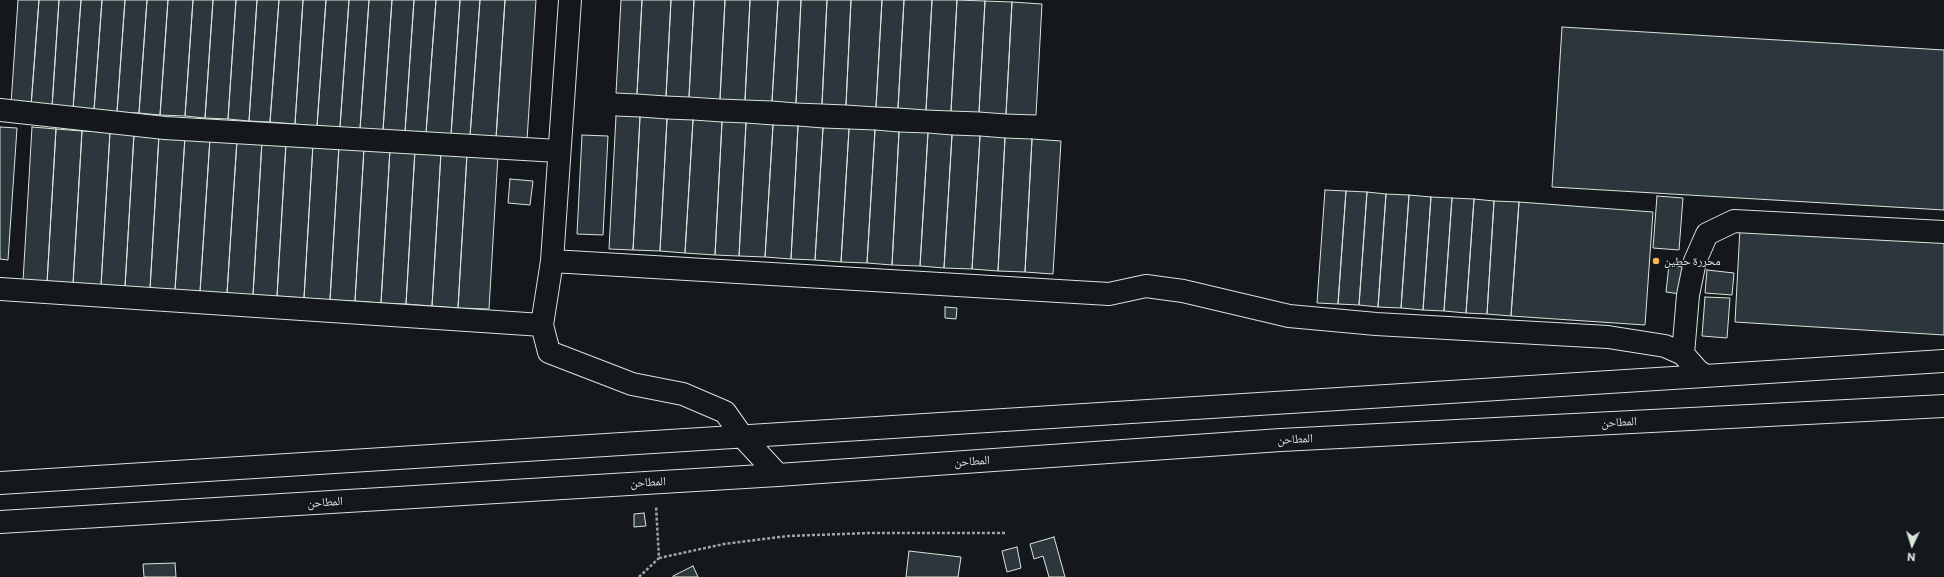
<!DOCTYPE html>
<meta charset="utf-8">
<style>
body{margin:0}
#map{position:relative;width:1944px;height:577px;overflow:hidden;background:#14181c;font-family:Commissioner,sans-serif}
canvas{display:block}
.north{position:absolute;left:1892px;top:525px;width:40px;height:40px;-webkit-text-stroke:3px #14181c;paint-order:stroke;rotate:184deg;font-size:11px;font-weight:700;line-height:16px;text-align:center;color:#d8e6dc}
.north::after{content:'';display:block;margin:auto;width:14px;height:18px;background:#d8e6dc;clip-path:polygon(50% 0,100% 100%,50% 72%,0 100%)}
</style>
<div id="map">
<canvas width="1944" height="577"></canvas>
<div class="north">N</div>
</div>
<script>
const c = document.querySelector('canvas').getContext('2d');
c.lineJoin = 'round';
function paint(path, color) { c.fillStyle = color; c.fill(path, 'evenodd'); }
const poly = rows => new Path2D(rows.map(r => 'M' + r).join(''));
function strokePath(path, color, width, dash) { c.strokeStyle = color; c.lineWidth = width; c.lineCap = dash ? 'butt' : 'round'; c.setLineDash(dash || []); c.stroke(path); }
function label(font, color, halo, rows, align = 'center') {
  c.font = font + ' Commissioner,"Noto Naskh Arabic",sans-serif'; c.lineWidth = 3; c.setLineDash([]); c.textBaseline = 'middle'; c.strokeStyle = halo; c.fillStyle = color; for (const [text, x, y, turn = 0] of rows) {
    c.save(); c.translate(x, y); c.rotate((+turn || 0) * Math.PI / 180); c.textAlign = isNaN(turn) ? turn : align; if (halo) c.strokeText(text, 0, 0); c.fillText(text, 0, 0); c.restore();
  }
}
const building = poly([
 [18,0,39,0,31,106,11,104,18,0],
 [39,0,59,0,52,107,31,106,39,0],
 [59,0,81,0,73,109,52,107,59,0],
 [81,0,102,0,94,110,73,109,81,0],
 [102,0,125,0,117,112,94,110,102,0],
 [125,0,147,0,139,113,117,112,125,0],
 [147,0,168,0,160,115,139,113,147,0],
 [168,0,193,0,185,116,160,115,168,0],
 [193,0,213,0,205,118,185,116,193,0],
 [213,0,236,0,228,119,205,118,213,0],
 [236,0,257,0,249,121,228,119,236,0],
 [257,0,279,0,270,122,249,121,257,0],
 [279,0,303,0,295,124,270,122,279,0],
 [303,0,326,0,317,126,295,124,303,0],
 [326,0,349,0,340,127,317,126,326,0],
 [349,0,369,0,360,129,340,127,349,0],
 [369,0,392,0,383,130,360,129,369,0],
 [392,0,414,0,405,132,383,130,392,0],
 [414,0,436,0,426,133,405,132,414,0],
 [436,0,460,0,451,135,426,133,436,0],
 [460,0,480,0,470,136,451,135,460,0],
 [480,0,505,0,496,138,470,136,480,0],
 [505,0,536,0,527,140,496,138,505,0],
 [621,0,642,0,637,94,616,93,621,0],
 [642,0,671,0,666,96,637,94,642,0],
 [671,0,694,0,689,97,666,96,671,0],
 [694,0,725,0,720,99,689,97,694,0],
 [725,0,750,0,745,100,720,99,725,0],
 [750,0,778,0,772,101,745,100,750,0],
 [778,0,801,0,796,103,772,101,778,0],
 [801,0,827,0,822,104,796,103,801,0],
 [827,0,851,0,846,105,822,104,827,0],
 [851,0,882,0,876,107,846,105,851,0],
 [882,0,904,0,898,108,876,107,882,0],
 [904,0,932,0,926,110,898,108,904,0],
 [932,0,957,0,951,111,926,110,932,0],
 [957,0,985,1,979,112,951,111,957,0],
 [985,1,1012,2,1006,114,979,112,985,1],
 [1012,2,1042,4,1036,115,1006,114,1012,2],
 [1562,27,1944,50,1944,210,1552,187,1562,27],
 [616,116,640,117,633,250,609,249,616,116],
 [640,117,667,119,660,251,633,250,640,117],
 [667,119,693,120,685,253,660,251,667,119],
 [693,120,722,122,715,255,685,253,693,120],
 [722,122,746,123,739,256,715,255,722,122],
 [746,123,773,125,765,257,739,256,746,123],
 [773,125,798,126,791,259,765,257,773,125],
 [798,126,823,128,815,260,791,259,798,126],
 [0,127,17,128,8,260,0,259,0,127],
 [32,127,56,129,47,283,23,281,32,127],
 [823,128,849,129,841,262,815,260,823,128],
 [56,129,82,131,73,284,47,283,56,129],
 [849,129,875,130,867,263,841,262,849,129],
 [875,130,899,132,892,265,867,263,875,130],
 [82,131,110,132,101,286,73,284,82,131],
 [110,132,134,134,125,287,101,286,110,132],
 [899,132,928,133,920,266,892,265,899,132],
 [928,133,952,135,944,268,920,266,928,133],
 [134,134,159,135,150,289,125,287,134,134],
 [159,135,185,137,175,290,150,289,159,135],
 [582,135,608,136,603,235,577,234,582,135],
 [952,135,980,136,972,269,944,268,952,135],
 [980,136,1005,138,998,271,972,269,980,136],
 [185,137,210,138,200,292,175,290,185,137],
 [210,138,237,140,227,293,200,292,210,138],
 [1005,138,1032,139,1025,272,998,271,1005,138],
 [1032,139,1061,141,1053,274,1025,272,1032,139],
 [237,140,262,141,253,295,227,293,237,140],
 [262,141,286,143,277,296,253,295,262,141],
 [286,143,313,144,304,298,277,296,286,143],
 [313,144,339,146,330,300,304,298,313,144],
 [339,146,364,148,355,301,330,300,339,146],
 [364,148,390,149,381,303,355,301,364,148],
 [390,149,415,150,406,304,381,303,390,149],
 [415,150,441,152,432,306,406,304,415,150],
 [441,152,467,154,458,308,432,306,441,152],
 [467,154,498,155,489,309,458,308,467,154],
 [510,179,533,181,530,205,508,203,510,179],
 [1325,190,1346,191,1338,304,1317,303,1325,190],
 [1346,191,1367,192,1359,305,1338,304,1346,191],
 [1367,192,1386,194,1378,307,1359,305,1367,192],
 [1386,194,1409,195,1401,308,1378,307,1386,194],
 [1409,195,1431,197,1423,310,1401,308,1409,195],
 [1657,196,1683,198,1679,250,1653,248,1657,196],
 [1431,197,1452,198,1444,311,1423,310,1431,197],
 [1452,198,1474,199,1466,313,1444,311,1452,198],
 [1474,199,1494,201,1487,314,1466,313,1474,199],
 [1494,201,1519,202,1511,316,1487,314,1494,201],
 [1519,202,1653,212,1645,325,1511,316,1519,202],
 [1740,228,1944,241,1944,335,1735,322,1740,228],
 [1669,265,1683,267,1680,294,1666,292,1669,265],
 [1707,270,1734,273,1732,295,1705,293,1707,270],
 [1705,297,1730,298,1727,338,1702,336,1705,297],
 [945,307,957,308,956,319,945,318,945,307],
 [644,513,646,526,634,527,634,514,644,513],
 [1054,537,1065,577,1049,577,1043,556,1034,559,1030,544,1054,537],
 [1017,547,1021,568,1007,572,1002,551,1017,547],
 [909,551,961,557,958,577,906,577,909,551],
 [175,563,176,577,144,577,143,564,175,563],
 [693,566,698,577,673,577,673,576,693,566]
]);
paint(building, '#2c363c');
strokePath(building, '#d8e6dc', 1);
const minor = poly([
 [570,0,552,261,542,325,549,352,632,384,683,394,725,412,742,436,778,475],
 [0,110,165,128,558,151],
 [552,261,1109,294,1146,286,1183,291,1289,316,1376,324,1608,337,1665,346,1683,354,1698,371,1706,376],
 [0,289,542,325],
 [1683,354,1688,295,1695,261,1707,234,1734,221,1944,232],
 [0,483,1944,361]
]);
const major = poly([
 [0,522,778,475,1281,440,1944,406]
]);
strokePath(minor, '#d8e6dc', 24);
strokePath(major, '#d8e6dc', 24);
strokePath(poly([
 [659,558,724,544,788,536,869,533,1006,533],
 [639,577,659,558,656,506]
]), '#9da8a2', 2.5, [3, 2]);
strokePath(minor, '#14181c', 22);
strokePath(major, '#14181c', 22);
for (const [x, y, r, color] of [
 [1656,261,4,"#ffb74d"]
]) { const dot = new Path2D(); dot.arc(x, y, r, 0, 2 * Math.PI); c.fillStyle = color; c.fill(dot); strokePath(dot, '#14181c', 1.5); }
label('12px', '#d8e6dc', '#14181c', [
 ["محررة حطين",1664,261]
], 'left');
label('12px', '#d8e6dc', '#14181c', [
 ["المطاحن",1619,422,-3],
 ["المطاحن",1295,439,-3],
 ["المطاحن",972,461,-4],
 ["المطاحن",648,482,-3],
 ["المطاحن",325,502,-4]
]);
</script>
